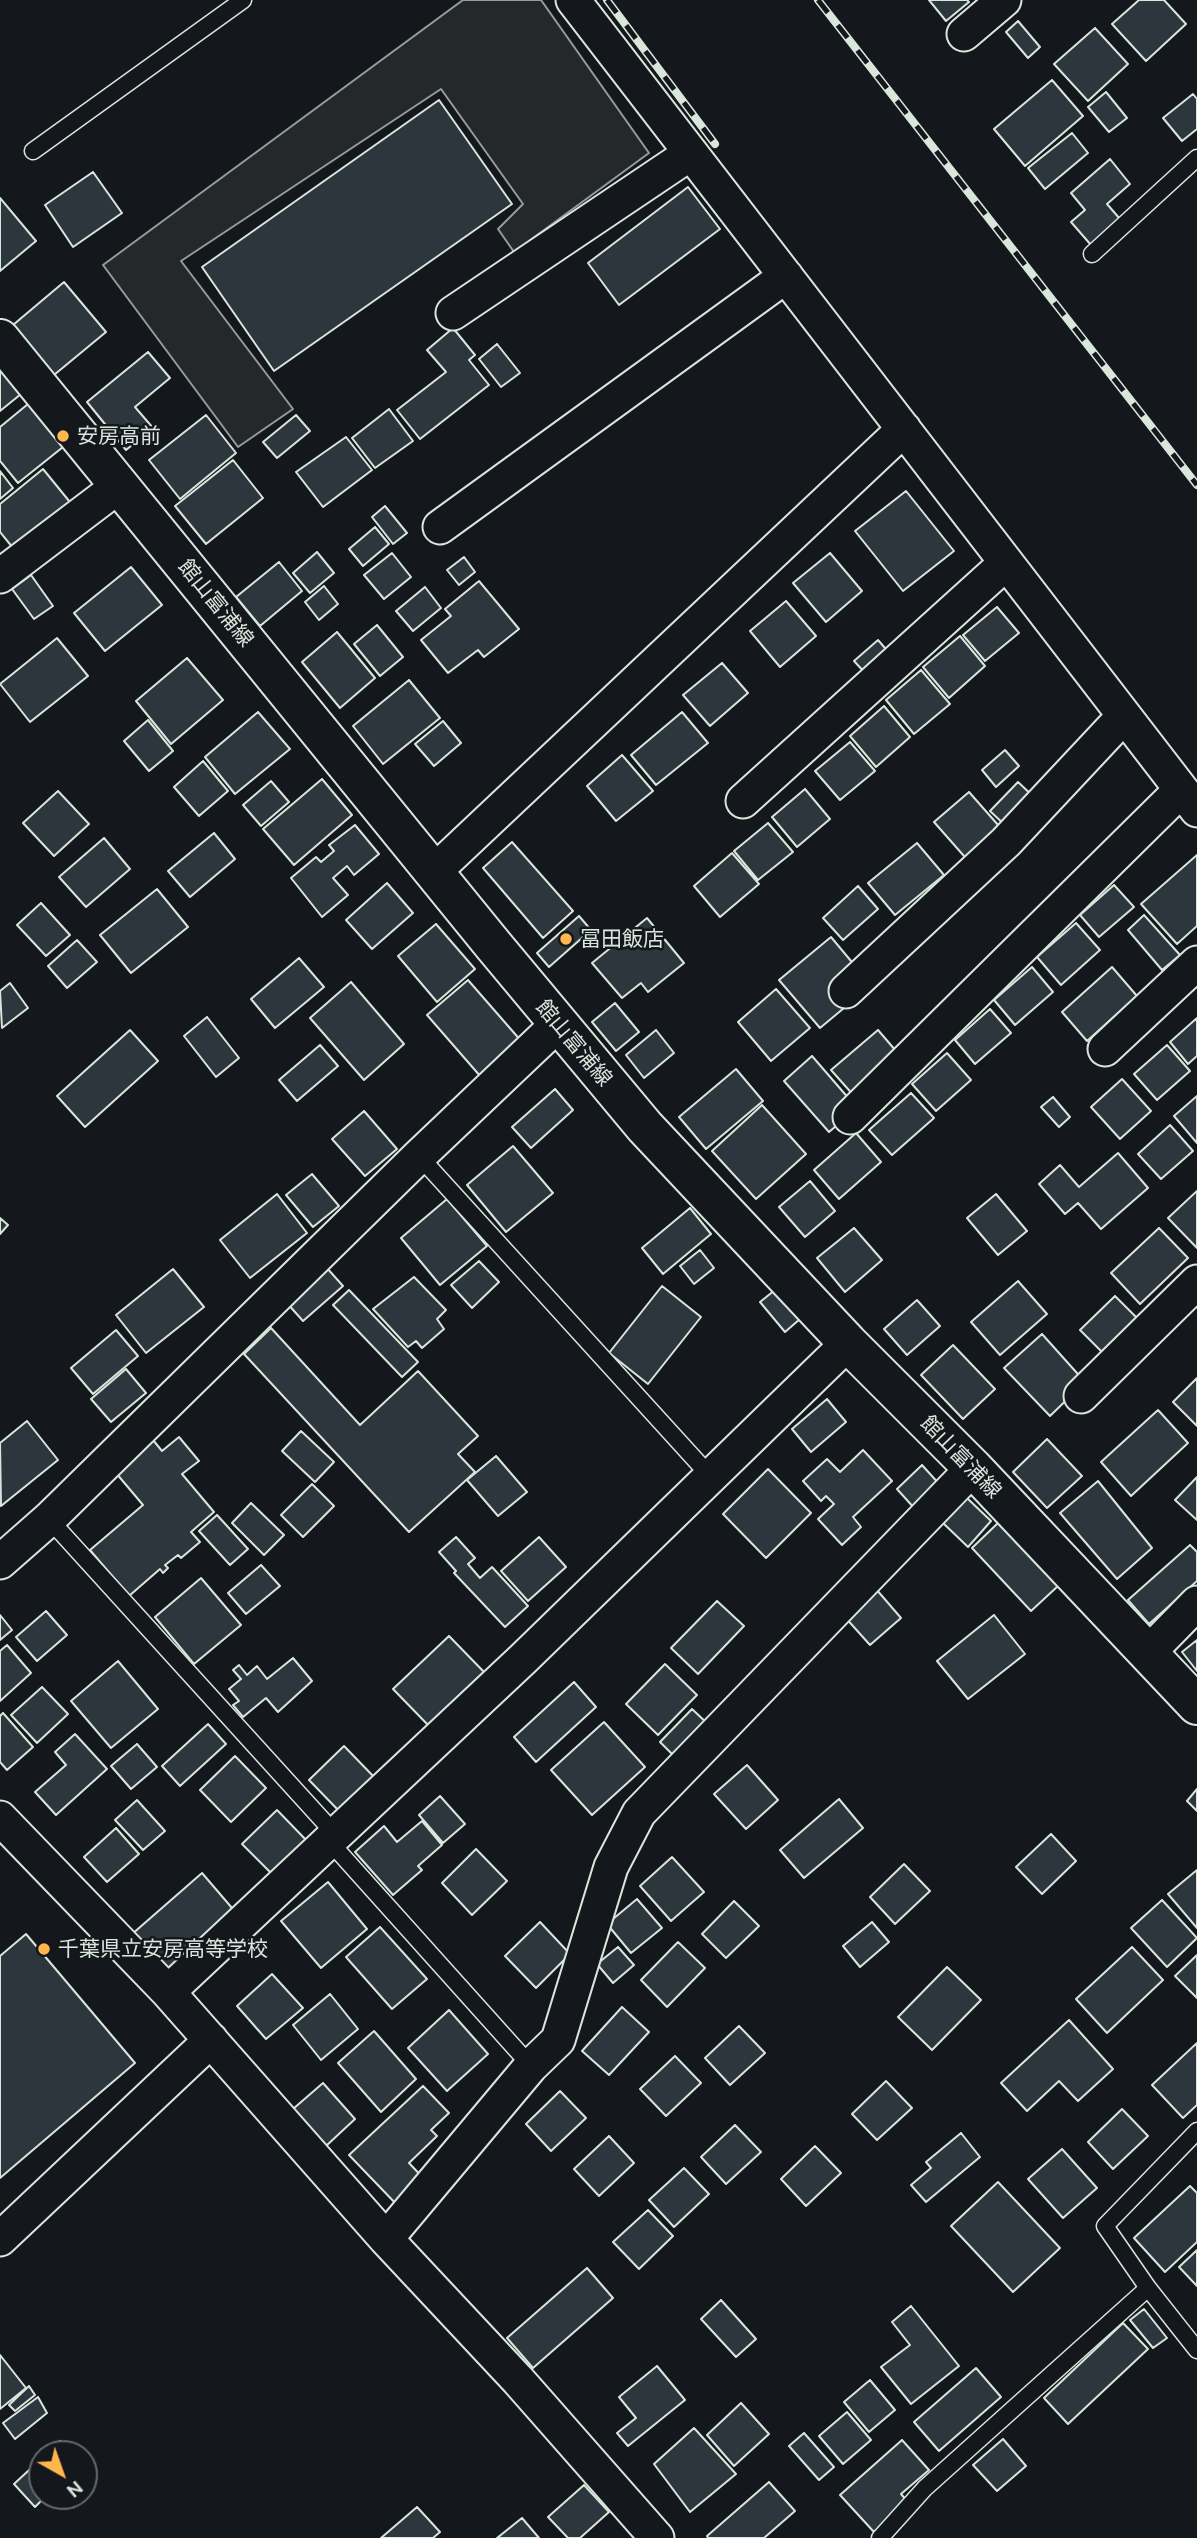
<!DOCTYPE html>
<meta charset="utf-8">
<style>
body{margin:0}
#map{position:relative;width:1197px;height:2538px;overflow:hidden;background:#14181c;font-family:Ubuntu,sans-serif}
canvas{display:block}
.north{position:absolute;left:28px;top:2440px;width:70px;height:70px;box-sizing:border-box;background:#14181c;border:2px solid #626a69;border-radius:50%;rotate:140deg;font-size:19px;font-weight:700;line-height:28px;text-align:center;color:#d8e6dc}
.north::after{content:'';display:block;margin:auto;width:24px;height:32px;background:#ffb74d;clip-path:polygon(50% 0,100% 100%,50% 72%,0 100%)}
</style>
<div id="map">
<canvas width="1197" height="2538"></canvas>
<div class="north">N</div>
</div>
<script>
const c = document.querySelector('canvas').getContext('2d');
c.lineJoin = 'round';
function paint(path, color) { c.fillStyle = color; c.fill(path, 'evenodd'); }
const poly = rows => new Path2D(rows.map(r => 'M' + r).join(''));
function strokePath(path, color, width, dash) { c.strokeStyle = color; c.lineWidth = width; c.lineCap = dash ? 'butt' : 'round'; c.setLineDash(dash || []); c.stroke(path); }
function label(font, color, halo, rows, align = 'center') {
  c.font = font + ' Ubuntu,"Noto Sans JP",sans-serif'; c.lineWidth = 5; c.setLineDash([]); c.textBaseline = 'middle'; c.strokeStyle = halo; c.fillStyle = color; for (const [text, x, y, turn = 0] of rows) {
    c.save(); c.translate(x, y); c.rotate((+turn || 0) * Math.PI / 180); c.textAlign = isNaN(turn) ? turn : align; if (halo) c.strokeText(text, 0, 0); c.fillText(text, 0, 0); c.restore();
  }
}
const parking = poly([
 [463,0,541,0,649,153,514,252,498,229,523,204,441,89,181,261,293,409,238,447,103,265,463,0]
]);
paint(parking, '#24282b');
strokePath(parking, '#939e99', 2);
const building = poly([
 [929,0,967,0,969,2,946,21,929,0],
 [1139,0,1164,0,1186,24,1146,61,1112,24,1139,0],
 [1018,21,1040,47,1028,58,1006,32,1018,21],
 [1095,28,1128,64,1088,101,1054,64,1095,28],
 [1052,80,1083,116,1025,166,994,129,1052,80],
 [1106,92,1127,118,1109,132,1088,107,1106,92],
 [1193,94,1197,99,1197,129,1182,141,1163,118,1193,94],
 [439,100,512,204,274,371,202,267,439,100],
 [1072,133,1088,153,1045,189,1028,168,1072,133],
 [1110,159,1130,184,1107,204,1120,219,1091,245,1071,222,1085,210,1071,193,1110,159],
 [93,172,122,213,73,247,45,205,93,172],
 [688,187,720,229,619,305,588,263,688,187],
 [0,198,36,241,0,271,0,198],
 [64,282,106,332,54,375,13,325,64,282],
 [453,328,475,355,469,360,489,385,420,439,397,410,446,372,427,350,453,328],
 [497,344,520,373,501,387,479,359,497,344],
 [148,352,170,378,135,407,153,428,126,450,87,402,148,352],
 [0,369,21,394,0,411,0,369],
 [28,404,63,447,18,483,0,461,0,427,28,404],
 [389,409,413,441,375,468,352,438,389,409],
 [206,415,236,453,180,499,149,460,206,415],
 [296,415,310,431,277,458,263,442,296,415],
 [346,437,372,470,323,507,296,472,346,437],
 [233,460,263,498,206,544,175,506,233,460],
 [43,469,74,507,17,553,0,532,0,504,43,469],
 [0,471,13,488,0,499,0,471],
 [906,491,954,551,903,591,855,531,906,491],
 [385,506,407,533,393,544,372,517,385,506],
 [375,527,389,544,363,566,349,549,375,527],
 [317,552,334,573,310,593,293,573,317,552],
 [392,553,411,577,384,599,364,575,392,553],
 [830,553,862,591,826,622,793,583,830,553],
 [464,557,475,572,459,585,447,570,464,557],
 [279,562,302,591,260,626,236,597,279,562],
 [131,567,162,605,105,651,74,613,131,567],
 [31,575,53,606,34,619,12,589,31,575],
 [479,581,519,629,484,657,478,650,448,673,421,640,451,616,445,609,479,581],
 [324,586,338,604,319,620,305,602,324,586],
 [425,587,441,608,413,631,396,611,425,587],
 [786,601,816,636,780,667,750,631,786,601],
 [997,607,1019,633,985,661,963,635,997,607],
 [377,625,403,657,380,676,354,644,377,625],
 [337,632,375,678,340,708,302,662,337,632],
 [960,636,985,666,949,698,923,667,960,636],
 [57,638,88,676,30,722,0,684,57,638],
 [878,640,891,655,867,675,854,661,878,640],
 [187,658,223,700,171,744,136,701,187,658],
 [722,663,748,693,710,726,683,695,722,663],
 [921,670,950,704,914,734,886,700,921,670],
 [409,680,440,718,383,764,353,726,409,680],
 [884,706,910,737,876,767,850,736,884,706],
 [258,712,290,749,235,794,205,757,258,712],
 [682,712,708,743,656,785,631,755,682,712],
 [148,720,173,751,149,771,124,741,148,720],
 [443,721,461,743,434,766,415,744,443,721],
 [850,742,875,771,840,800,815,771,850,742],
 [1005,750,1019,766,996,787,982,770,1005,750],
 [622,755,653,791,616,821,587,786,622,755],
 [203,761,228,791,199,816,174,787,203,761],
 [322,779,352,815,294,865,263,829,322,779],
 [271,781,289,802,261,826,243,805,271,781],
 [1018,782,1036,799,1008,828,990,811,1018,782],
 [805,789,830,819,797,847,772,817,805,789],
 [58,791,89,824,54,856,23,823,58,791],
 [969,792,1006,834,971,864,934,822,969,792],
 [768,823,793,852,758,880,734,851,768,823],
 [355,825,379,854,354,875,347,866,333,878,348,895,322,917,291,878,316,857,321,862,334,851,329,845,355,825],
 [214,833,235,859,190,897,168,871,214,833],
 [104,838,130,869,86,907,59,877,104,838],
 [512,842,573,911,543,938,483,868,512,842],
 [917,843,944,875,895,915,868,883,917,843],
 [732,853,759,884,720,917,694,886,732,853],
 [1197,855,1197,926,1177,944,1141,904,1197,855],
 [387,883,413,913,372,949,346,920,387,883],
 [1114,885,1134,907,1099,937,1080,915,1114,885],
 [858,886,878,909,843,940,823,918,858,886],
 [157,889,188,927,131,973,100,935,157,889],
 [41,903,70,935,46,956,17,925,41,903],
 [1144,915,1180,955,1162,970,1128,930,1144,915],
 [579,916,591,930,549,967,537,953,579,916],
 [647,918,684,963,648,992,641,983,622,998,592,963,647,918],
 [1076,923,1100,950,1061,985,1037,957,1076,923],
 [436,924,475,969,437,1002,398,956,436,924],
 [831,937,856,967,850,1003,820,1028,779,980,831,937],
 [77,940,97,962,67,988,48,966,77,940],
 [299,958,324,987,275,1028,251,999,299,958],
 [1032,967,1053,992,1015,1025,994,1000,1032,967],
 [1112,967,1137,996,1087,1041,1062,1012,1112,967],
 [468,980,522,1042,481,1077,427,1015,468,980],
 [351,982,404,1044,364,1080,310,1018,351,982],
 [10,983,28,1008,2,1028,0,991,10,983],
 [776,989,810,1028,771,1061,738,1022,776,989],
 [615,1003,639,1032,616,1051,592,1022,615,1003],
 [990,1009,1011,1033,975,1064,955,1040,990,1009],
 [207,1017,239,1058,216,1077,184,1036,207,1017],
 [1197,1018,1197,1056,1188,1064,1170,1042,1197,1018],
 [130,1030,158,1061,85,1127,57,1096,130,1030],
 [656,1030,674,1053,644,1078,626,1055,656,1030],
 [878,1030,902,1058,856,1098,831,1070,878,1030],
 [320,1045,338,1066,297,1101,279,1080,320,1045],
 [1167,1045,1190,1071,1157,1100,1134,1074,1167,1045],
 [947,1053,971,1080,936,1111,912,1084,947,1053],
 [812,1056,857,1108,829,1132,784,1081,812,1056],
 [736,1069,763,1101,706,1149,679,1117,736,1069],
 [1122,1079,1151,1111,1120,1139,1091,1107,1122,1079],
 [555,1089,573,1110,531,1148,512,1127,555,1089],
 [911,1093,934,1118,892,1155,869,1130,911,1093],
 [1197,1096,1197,1143,1174,1116,1197,1096],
 [1053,1097,1070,1117,1059,1127,1041,1107,1053,1097],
 [762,1105,806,1154,756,1199,712,1151,762,1105],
 [364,1111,397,1149,365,1176,332,1139,364,1111],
 [1170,1125,1193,1151,1161,1179,1138,1154,1170,1125],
 [856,1133,881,1162,839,1199,814,1170,856,1133],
 [513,1146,553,1193,506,1232,467,1185,513,1146],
 [1118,1153,1148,1188,1101,1229,1078,1203,1065,1214,1039,1184,1060,1165,1079,1187,1118,1153],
 [312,1174,339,1206,313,1227,286,1195,312,1174],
 [810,1181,835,1211,805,1237,779,1207,810,1181],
 [1197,1191,1197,1248,1168,1218,1197,1191],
 [277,1194,307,1233,250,1278,220,1240,277,1194],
 [996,1194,1027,1231,998,1255,967,1218,996,1194],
 [447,1199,487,1246,440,1285,401,1238,447,1199],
 [690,1208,711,1234,663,1274,642,1248,690,1208],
 [0,1218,8,1225,0,1234,0,1218],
 [854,1228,882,1260,845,1292,817,1258,854,1228],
 [1159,1228,1188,1258,1140,1304,1111,1273,1159,1228],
 [700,1250,714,1268,694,1284,680,1266,700,1250],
 [479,1261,499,1282,472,1308,451,1285,479,1261],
 [326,1267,343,1286,303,1321,286,1302,326,1267],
 [173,1269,204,1307,146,1353,116,1315,173,1269],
 [414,1277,446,1310,437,1319,444,1329,422,1348,416,1341,408,1347,373,1309,414,1277],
 [1018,1281,1047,1314,1000,1355,971,1322,1018,1281],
 [662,1286,701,1317,648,1384,609,1353,662,1286],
 [349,1290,418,1362,402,1377,333,1305,349,1290],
 [775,1290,800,1319,785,1332,760,1302,775,1290],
 [1115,1296,1144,1325,1109,1359,1080,1330,1115,1296],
 [917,1300,940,1326,907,1355,884,1329,917,1300],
 [271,1328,360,1425,418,1371,478,1436,458,1454,475,1472,409,1532,244,1354,271,1328],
 [116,1330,138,1356,93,1394,71,1368,116,1330],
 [1042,1334,1085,1382,1050,1416,1004,1368,1042,1334],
 [953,1345,995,1389,963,1419,921,1375,953,1345],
 [126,1369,146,1393,111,1422,91,1399,126,1369],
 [1197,1378,1197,1426,1173,1402,1197,1378],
 [827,1399,846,1422,811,1452,792,1429,827,1399],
 [1158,1410,1188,1443,1131,1496,1101,1462,1158,1410],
 [27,1421,58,1460,1,1506,0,1443,27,1421],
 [301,1431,334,1462,315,1482,282,1451,301,1431],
 [179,1437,199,1461,182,1474,214,1512,191,1532,200,1542,181,1558,178,1555,165,1565,168,1568,163,1573,160,1569,129,1596,90,1550,143,1505,116,1473,153,1440,162,1451,179,1437],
 [1047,1439,1082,1476,1047,1508,1013,1472,1047,1439],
 [863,1450,892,1481,853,1517,861,1527,842,1545,818,1519,834,1504,826,1496,821,1501,803,1481,827,1459,840,1472,863,1450],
 [496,1456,527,1492,498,1516,467,1480,496,1456],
 [922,1465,940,1485,915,1509,897,1489,922,1465],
 [768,1469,811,1513,766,1558,723,1514,768,1469],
 [1197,1477,1197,1520,1175,1500,1197,1477],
 [1098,1481,1152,1548,1117,1579,1060,1513,1098,1481],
 [312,1484,334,1506,303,1537,281,1515,312,1484],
 [967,1498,991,1521,968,1547,943,1523,967,1498],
 [251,1503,284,1535,264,1555,232,1523,251,1503],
 [217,1515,248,1549,230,1565,199,1531,217,1515],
 [999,1522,1058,1586,1031,1611,972,1548,999,1522],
 [456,1537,475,1558,468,1564,480,1578,492,1567,528,1606,505,1627,454,1573,456,1571,439,1552,456,1537],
 [539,1537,566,1567,528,1601,501,1571,539,1537],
 [1190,1545,1197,1552,1197,1581,1149,1624,1128,1600,1190,1545],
 [261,1565,280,1586,246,1614,228,1593,261,1565],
 [201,1578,241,1625,194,1664,155,1617,201,1578],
 [876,1589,901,1618,870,1645,844,1616,876,1589],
 [717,1601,744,1626,698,1674,671,1648,717,1601],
 [46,1611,67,1635,37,1661,16,1637,46,1611],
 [0,1615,12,1630,0,1640,0,1615],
 [994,1615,1025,1654,968,1699,937,1661,994,1615],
 [449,1636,484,1672,428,1725,393,1689,449,1636],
 [1197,1640,1197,1671,1182,1652,1197,1640],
 [7,1645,31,1673,0,1701,0,1651,7,1645],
 [293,1658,312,1681,278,1712,266,1698,243,1717,233,1705,239,1701,229,1689,241,1679,233,1670,239,1665,247,1675,257,1666,267,1679,293,1658],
 [118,1661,158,1709,111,1748,71,1701,118,1661],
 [665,1664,697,1695,658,1735,626,1704,665,1664],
 [574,1682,596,1707,536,1762,514,1737,574,1682],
 [42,1687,68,1714,37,1743,11,1715,42,1687],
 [692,1709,711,1727,679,1761,660,1742,692,1709],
 [3,1713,33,1747,7,1770,0,1762,0,1716,3,1713],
 [604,1722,645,1767,592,1815,551,1770,604,1722],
 [208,1724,226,1744,180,1786,162,1766,208,1724],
 [75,1734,107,1769,56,1815,35,1792,66,1765,55,1752,75,1734],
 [137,1744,157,1767,131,1789,111,1766,137,1744],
 [344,1746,375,1778,340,1812,309,1780,344,1746],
 [235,1756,266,1788,231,1822,200,1790,235,1756],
 [747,1765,778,1800,746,1829,714,1794,747,1765],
 [1197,1789,1197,1811,1187,1801,1197,1789],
 [440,1796,465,1824,443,1843,419,1815,440,1796],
 [839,1799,863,1828,804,1878,780,1850,839,1799],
 [137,1800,165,1831,143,1850,115,1820,137,1800],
 [277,1810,308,1842,273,1875,242,1844,277,1810],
 [422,1821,442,1845,418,1866,422,1870,393,1895,355,1852,384,1826,397,1842,422,1821],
 [116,1828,139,1854,107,1882,84,1857,116,1828],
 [1051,1834,1076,1861,1042,1894,1016,1867,1051,1834],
 [476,1849,507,1881,472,1915,442,1883,476,1849],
 [672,1857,704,1892,671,1921,640,1886,672,1857],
 [904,1864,930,1891,895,1924,870,1897,904,1864],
 [1197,1870,1197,1928,1168,1894,1197,1870],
 [202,1873,238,1915,167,1977,131,1935,202,1873],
 [328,1882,367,1929,321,1968,281,1921,328,1882],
 [637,1899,662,1928,631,1953,607,1924,637,1899],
 [1162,1900,1197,1938,1167,1967,1131,1928,1162,1900],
 [734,1901,759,1926,726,1958,702,1934,734,1901],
 [540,1922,570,1954,536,1988,505,1956,540,1922],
 [872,1922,889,1942,860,1967,843,1946,872,1922],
 [380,1927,427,1979,392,2009,346,1957,380,1927],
 [26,1934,135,2063,0,2178,0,1956,26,1934],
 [678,1942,705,1968,667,2007,641,1980,678,1942],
 [618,1947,634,1965,613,1983,597,1964,618,1947],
 [1132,1947,1163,1980,1107,2033,1076,1999,1132,1947],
 [1197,1955,1197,1998,1175,1976,1197,1955],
 [947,1967,981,2000,932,2050,898,2017,947,1967],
 [272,1974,303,2008,266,2039,237,2006,272,1974],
 [330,1994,358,2029,321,2060,293,2025,330,1994],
 [622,2007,649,2032,609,2075,582,2051,622,2007],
 [449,2010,488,2054,447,2091,408,2048,449,2010],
 [1069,2020,1113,2069,1078,2101,1059,2081,1027,2111,1001,2083,1069,2020],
 [739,2026,765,2053,730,2085,705,2058,739,2026],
 [374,2031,416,2079,381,2112,338,2063,374,2031],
 [1197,2043,1197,2105,1183,2118,1152,2085,1197,2043],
 [675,2056,701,2083,666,2116,640,2089,675,2056],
 [886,2081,912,2108,877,2140,852,2114,886,2081],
 [323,2083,355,2119,326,2146,293,2109,323,2083],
 [423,2086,449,2113,431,2130,437,2136,409,2163,426,2181,399,2207,349,2155,423,2086],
 [560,2091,586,2118,551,2151,526,2124,560,2091],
 [1122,2109,1148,2136,1113,2169,1088,2142,1122,2109],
 [735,2125,761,2152,726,2184,701,2157,735,2125],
 [961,2133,980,2157,926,2202,911,2185,931,2168,926,2162,961,2133],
 [609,2136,634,2163,599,2196,574,2169,609,2136],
 [815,2146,841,2173,806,2206,781,2179,815,2146],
 [1062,2149,1097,2188,1063,2218,1028,2179,1062,2149],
 [684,2168,709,2194,674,2227,649,2200,684,2168],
 [998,2182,1060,2248,1013,2292,951,2226,998,2182],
 [1190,2186,1197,2193,1197,2242,1165,2272,1134,2238,1190,2186],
 [648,2210,673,2236,639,2269,613,2242,648,2210],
 [1197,2250,1197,2286,1179,2267,1197,2250],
 [587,2268,613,2298,533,2368,507,2338,587,2268],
 [721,2300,756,2339,736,2357,701,2319,721,2300],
 [911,2306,959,2366,911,2404,881,2367,910,2345,892,2322,911,2306],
 [1144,2309,1167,2338,1153,2348,1130,2320,1144,2309],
 [1123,2323,1148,2349,1068,2424,1044,2398,1123,2323],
 [0,2355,26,2388,0,2409,0,2355],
 [657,2366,685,2400,628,2446,617,2433,636,2418,619,2397,657,2366],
 [976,2368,1001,2397,939,2451,914,2422,976,2368],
 [870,2380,895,2410,869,2432,844,2402,870,2380],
 [29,2386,35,2395,15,2411,9,2405,29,2386],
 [38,2397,47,2413,15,2439,3,2423,38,2397],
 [741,2403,769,2434,734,2466,707,2435,741,2403],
 [847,2412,871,2440,843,2464,819,2436,847,2412],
 [694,2428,736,2474,690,2512,654,2464,694,2428],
 [804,2433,834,2467,819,2480,789,2446,804,2433],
 [1003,2439,1026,2466,997,2491,973,2465,1003,2439],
 [902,2440,929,2470,901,2494,908,2502,874,2532,840,2495,902,2440],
 [60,2441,71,2454,46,2454,60,2441],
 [42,2458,42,2496,46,2496,35,2507,14,2484,42,2458],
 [769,2482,795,2511,764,2538,708,2538,707,2536,769,2482],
 [584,2485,609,2512,580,2538,568,2538,548,2517,584,2485],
 [417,2507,440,2532,433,2538,381,2538,417,2507],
 [522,2518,539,2538,497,2538,522,2518]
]);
paint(building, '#2c363c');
strokePath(building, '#d8e6dc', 2);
const service = poly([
 [33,151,243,0],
 [1092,254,1197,158],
 [419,1156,711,1477],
 [49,1519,337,1836],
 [330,1842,531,2066],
 [1148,2288,1197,2350],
 [880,2538,925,2488,1148,2288,1105,2226,1197,2131]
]);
const minor = poly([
 [573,0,1197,810],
 [964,34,1004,0],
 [453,313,691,153],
 [440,527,786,276],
 [0,576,120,485],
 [743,801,1006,563],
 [435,871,904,429],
 [846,991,1006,842,1124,716],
 [1105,1049,1197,963],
 [850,1117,1181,790],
 [1081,1396,1197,1282],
 [0,1562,49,1519,419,1156,558,1024],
 [1148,1653,1197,1603],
 [0,1818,168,1992,386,2239,518,2380,657,2538],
 [168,1992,523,1659,848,1343],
 [0,2239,211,2040],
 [386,2239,531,2066,558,2040,611,1867,639,1813,973,1468]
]);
const secondary = poly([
 [0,339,494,946,645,1127,848,1343,973,1468,1197,1705]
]);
strokePath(service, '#d8e6dc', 19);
strokePath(minor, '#d8e6dc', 37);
strokePath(secondary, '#d8e6dc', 42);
strokePath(service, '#14181c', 16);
strokePath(minor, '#14181c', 33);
strokePath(secondary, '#14181c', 38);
const rail = poly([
 [607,0,715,144],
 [818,0,1197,485]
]);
strokePath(rail, '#d8e6dc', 8);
strokePath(rail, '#14181c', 5, [16]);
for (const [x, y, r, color] of [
 [63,436,7,"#ffb74d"],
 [566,939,7,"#ffb74d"],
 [44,1949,7,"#ffb74d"]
]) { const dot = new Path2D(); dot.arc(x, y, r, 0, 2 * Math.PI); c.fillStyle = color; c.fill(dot); strokePath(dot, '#14181c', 2.5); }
label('21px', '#d8e6dc', '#14181c', [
 ["安房高前",77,436],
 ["冨田飯店",580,939],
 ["千葉県立安房高等学校",58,1949]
], 'left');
label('21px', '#d8e6dc', '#14181c', [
 ["館山富浦線",216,603,51],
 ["館山富浦線",574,1043,50],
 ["館山富浦線",961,1457,46]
]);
</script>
